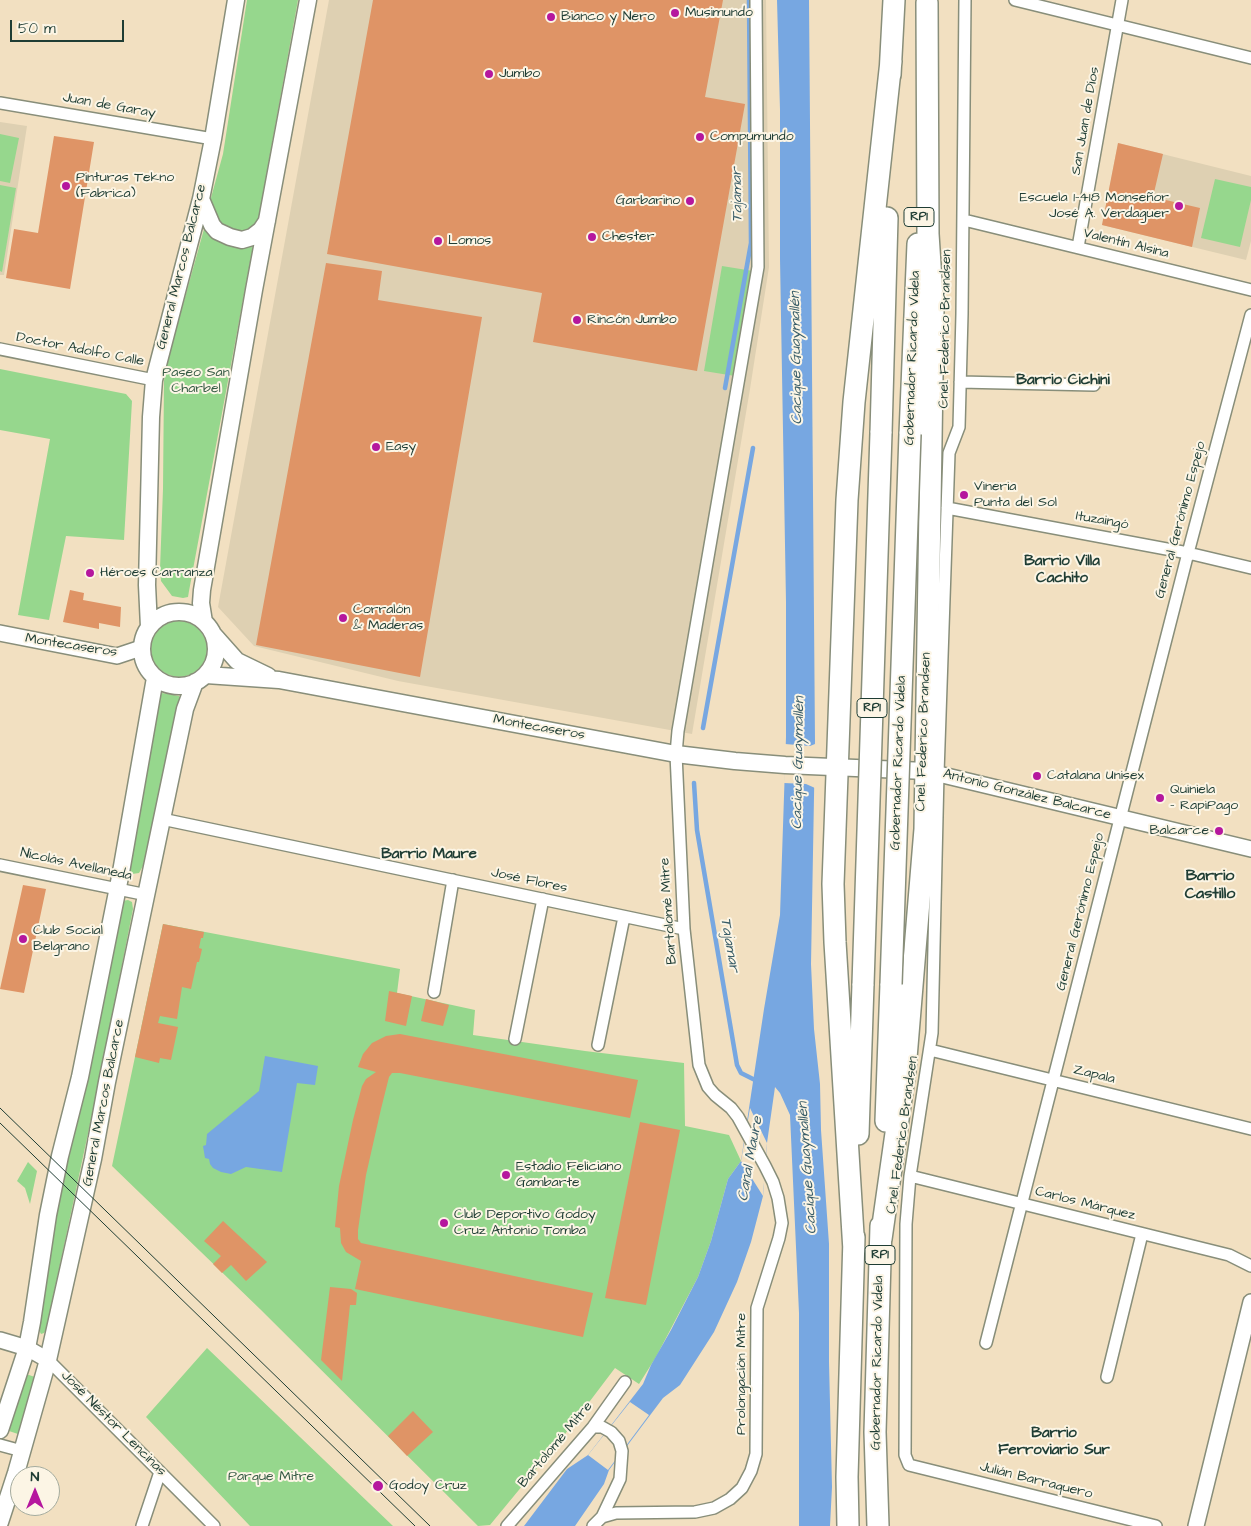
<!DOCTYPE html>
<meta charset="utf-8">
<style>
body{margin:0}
#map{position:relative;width:1251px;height:1526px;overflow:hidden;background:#f2e0c1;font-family:"Architects Daughter",sans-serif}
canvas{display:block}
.north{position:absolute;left:10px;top:1466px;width:50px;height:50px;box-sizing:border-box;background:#fcf5e5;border:1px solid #a4ab9e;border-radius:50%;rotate:0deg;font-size:14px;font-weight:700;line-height:20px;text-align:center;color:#1f3d34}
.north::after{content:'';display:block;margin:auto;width:18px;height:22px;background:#b5179e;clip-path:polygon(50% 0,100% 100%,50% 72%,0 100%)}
.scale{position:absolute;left:10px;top:20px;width:114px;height:22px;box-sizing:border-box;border:2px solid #1f3d34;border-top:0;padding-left:6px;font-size:15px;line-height:18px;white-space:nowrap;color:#1f3d34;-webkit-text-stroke:4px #fcf5e5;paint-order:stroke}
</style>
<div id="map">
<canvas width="1251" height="1526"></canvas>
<div class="north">N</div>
<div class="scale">50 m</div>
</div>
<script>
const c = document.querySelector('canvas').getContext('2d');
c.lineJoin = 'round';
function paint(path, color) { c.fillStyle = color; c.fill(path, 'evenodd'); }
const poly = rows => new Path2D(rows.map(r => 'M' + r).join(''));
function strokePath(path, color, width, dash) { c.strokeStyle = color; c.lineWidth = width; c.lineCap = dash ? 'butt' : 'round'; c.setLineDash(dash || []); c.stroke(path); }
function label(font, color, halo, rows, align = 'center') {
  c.font = font + ' "Architects Daughter",sans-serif'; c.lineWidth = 4; c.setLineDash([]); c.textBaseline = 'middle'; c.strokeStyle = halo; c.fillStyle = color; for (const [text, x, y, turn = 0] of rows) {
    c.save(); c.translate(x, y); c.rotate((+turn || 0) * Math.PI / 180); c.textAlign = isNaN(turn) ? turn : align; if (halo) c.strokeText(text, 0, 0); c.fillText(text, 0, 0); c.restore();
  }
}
paint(poly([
 [329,0,766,0,769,267,750,389,692,734,398,681,254,646,218,607],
 [0,122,27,126,4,275,0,275],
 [1118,143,1251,176,1251,241,1246,260,1102,225]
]), '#ded0b2');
paint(poly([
 [247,0,298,0,258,221,247,234,223,228,209,205,223,154],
 [0,134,19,138,10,183,0,181],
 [1215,179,1251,187,1251,200,1240,247,1201,238],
 [0,185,16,188,2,272,0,271],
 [204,229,215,239,222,243,232,245,252,244,253,246,189,591,188,597,183,598,172,596,161,581,160,569,163,489,164,381,166,366],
 [722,266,753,271,735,376,704,371],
 [0,369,126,394,132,401,124,540,66,536,49,620,18,615,50,439,0,430],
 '151 649a28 28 0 1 1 56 0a28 28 0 1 1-56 0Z',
 [162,693,179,696,181,699,143,866,139,873,132,874,128,871,159,697],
 [128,900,132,902,133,909,99,1082,46,1330,44,1333,41,1334,38,1328,51,1234,122,901],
 [163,924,400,969,397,993,475,1010,473,1035,585,1051,684,1063,685,1126,729,1135,741,1161,728,1179,711,1241,698,1277,656,1357,639,1384,615,1368,565,1434,490,1525,478,1526,260,1309,112,1166],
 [28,1162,37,1171,30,1204,25,1188,17,1181],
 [207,1348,393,1526,250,1526,146,1417],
 [26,1374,35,1377,18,1434,9,1431]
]), '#96d78d');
paint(poly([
 [777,0,809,0,815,741,811,964,814,1029,820,1084,821,1130,829,1244,829,1362,832,1487,830,1526,799,1526,799,1313,790,1115,780,1093,775,1087,767,1143,763,1196,751,1242,737,1282,714,1332,680,1385,663,1398,609,1470,604,1484,575,1526,524,1526,567,1469,588,1455,643,1384,651,1365,671,1330,698,1277,711,1241,728,1179,741,1161,764,1009,780,915,786,737,786,602,780,259,780,110],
 [265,1056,318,1066,315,1085,297,1083,282,1172,246,1167,231,1174,221,1172,213,1168,210,1164,209,1159,205,1158,203,1146,206,1145,207,1134,259,1091]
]), '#77a7e1');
paint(poly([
 [785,744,810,746,815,744,815,788,806,784,784,783],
 [750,1108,767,1143,763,1196,741,1161],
 [630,1402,649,1415,608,1470,588,1455]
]), '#f2e0c1');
strokePath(poly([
 [725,388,751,243,749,0],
 [703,728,753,448],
 [694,783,697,830,737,1065,741,1073,757,1081]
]), '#77a7e1', 4.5);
paint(poly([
 [373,0,723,0,705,97,745,104,697,371,533,342,542,293,327,254],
 [54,136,94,142,70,289,6,278,14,229,38,233],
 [1118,143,1163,154,1153,197,1200,208,1192,247,1102,225],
 [326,263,382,271,378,300,482,317,420,677,256,645],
 [70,590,84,593,83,600,121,607,120,627,99,623,99,629,63,622],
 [23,885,46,889,24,993,0,989],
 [163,924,204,932,203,938,201,938,199,948,202,949,199,962,197,962,191,989,182,987,177,1019,160,1016,158,1023,178,1027,171,1060,160,1058,159,1063,135,1057],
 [389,991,412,996,406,1026,385,1021],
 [426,999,449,1005,443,1026,421,1021],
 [400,1034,638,1080,630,1118,400,1073,392,1073,389,1077,381,1109,366,1175,358,1230,358,1239,361,1243,593,1293,583,1337,355,1289,361,1261,346,1252,341,1243,340,1228,335,1227,339,1186,353,1120,362,1086,366,1079,376,1072,358,1067,363,1054,372,1043,386,1036],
 [640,1122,680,1130,646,1305,605,1298],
 [223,1221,267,1262,246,1281,231,1265,222,1273,213,1264,221,1256,204,1241],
 [330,1287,351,1289,357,1293,356,1305,350,1305,342,1381,321,1360],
 [413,1411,433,1432,407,1456,388,1436]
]), '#df9466');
const minor = poly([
 [965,0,962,314,959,427,949,453,938,773,932,1033,910,1176,906,1224,905,1455,909,1465,1156,1526],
 [1015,0,1251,58],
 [0,103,213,139],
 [964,220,1251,290],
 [1078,247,1122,0],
 [0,349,154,380],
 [960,382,1094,385],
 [947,508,1188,553,1251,568],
 [162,819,684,929],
 [0,865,147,895],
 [434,992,453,880],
 [515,1039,543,899],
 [598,1045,624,917],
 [930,1050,1251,1129],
 [910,1176,1229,1255,1251,1266],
 [986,1343,1188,553,1251,315],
 [48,1360,214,1526],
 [1107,1377,1142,1234],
 [593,1427,602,1427,611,1432,619,1441,622,1451,620,1479,602,1517],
 [0,1445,22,1451],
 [142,1526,160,1472],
 [507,1526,593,1427,625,1382],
 [593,1526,602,1517,616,1513,695,1512,714,1508,730,1499,742,1488,751,1471,756,1454,757,1308,779,1238,782,1223,778,1198,773,1182,765,1166,738,1117,731,1108,715,1095,708,1087,699,1065,684,929,676,754,678,731,758,267,756,0]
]);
const tertiary = poly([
 [0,633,117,656,141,648],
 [926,771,1251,849],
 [0,1340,27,1348,48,1360],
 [1196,1526,1251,1302]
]);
const secondary = poly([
 [201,199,212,225,217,231,230,237,242,240,252,237,261,230,267,221],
 '142 649a37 37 0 1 1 74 0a37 37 0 1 1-74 0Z',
 [204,622,201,603,202,590,254,290,308,0],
 [149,627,147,585,151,417,154,380,201,199,213,139,236,0],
 [213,634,237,661,268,676],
 [206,675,279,680,676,754,735,761,785,765,926,771],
 [0,1430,27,1348,32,1322,48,1215,60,1156,80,1077,121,872,155,678],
 [0,1522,16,1473,48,1360,93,1159,107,1082,185,709,195,682]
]);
const motorway = poly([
 [890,75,894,0],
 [881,433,887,218],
 [910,434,918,244],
 [886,1121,891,984],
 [858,1134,863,984],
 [881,1239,905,1070,925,829,933,311,928,234,927,3],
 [854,1251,835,942,833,884,847,500,854,402,891,61],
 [848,1526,847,1477,854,1237],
 [878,1526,875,1432,881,1226]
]);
strokePath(minor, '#888e7a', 14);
strokePath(tertiary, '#888e7a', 18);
strokePath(secondary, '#888e7a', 19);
strokePath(motorway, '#888e7a', 24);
strokePath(minor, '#fff', 11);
strokePath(tertiary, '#fff', 15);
strokePath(secondary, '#fff', 16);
strokePath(motorway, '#fff', 21);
strokePath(poly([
 [0,1108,430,1526],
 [0,1123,415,1526]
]), '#1f3d34', 1);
const motorwayBridge = poly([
 [863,984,881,433],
 [891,984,910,434]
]);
strokePath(motorwayBridge, '#888e7a', 24, []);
strokePath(motorwayBridge, '#fff', 21);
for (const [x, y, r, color] of [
 [675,13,5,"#b5179e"],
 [551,17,5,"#b5179e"],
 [489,74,5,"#b5179e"],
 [700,137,5,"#b5179e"],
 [66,186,5,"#b5179e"],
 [690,201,5,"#b5179e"],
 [1179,206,5,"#b5179e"],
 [592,237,5,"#b5179e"],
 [438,241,5,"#b5179e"],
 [577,320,5,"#b5179e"],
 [376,447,5,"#b5179e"],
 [964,495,5,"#b5179e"],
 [90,573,5,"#b5179e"],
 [343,618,5,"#b5179e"],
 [1037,776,5,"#b5179e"],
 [1160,798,5,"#b5179e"],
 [1219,831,5,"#b5179e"],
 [23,939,5,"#b5179e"],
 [506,1175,5,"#b5179e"],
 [444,1223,5,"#b5179e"],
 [378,1486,6,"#b5179e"]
]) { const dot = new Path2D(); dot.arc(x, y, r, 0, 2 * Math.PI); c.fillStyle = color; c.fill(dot); strokePath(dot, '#fcf5e5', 2); }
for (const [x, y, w] of [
 [919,217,30],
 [872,708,30],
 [880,1255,30]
]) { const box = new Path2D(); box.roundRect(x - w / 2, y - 9.5, w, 19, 4); c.fillStyle = '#fcf5e5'; c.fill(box); strokePath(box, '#1f3d34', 1); }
label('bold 12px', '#1f3d34', null, [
 ["RP1",919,217],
 ["RP1",872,708],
 ["RP1",880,1255]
]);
label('14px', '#1f3d34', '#fcf5e5', [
 ["Musimundo",685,13],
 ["Bianco y Nero",561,17],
 ["Jumbo",499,74],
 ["Compumundo",710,137],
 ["Pinturas Tekno",76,178],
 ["(Fabrica)",76,194],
 ["Escuela 1-418 Monseñor",1169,198,"right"],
 ["José A. Verdaguer",1169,214,"right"],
 ["Garbarino",680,201,"right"],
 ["Chester",602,237],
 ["Lomos",448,241],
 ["Rincón Jumbo",587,320],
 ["Easy",386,447],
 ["Vineria",974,487],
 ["Punta del Sol",974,503],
 ["Héroes Carranza",100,573],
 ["Corralón",353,610],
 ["& Maderas",353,626],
 ["Catalana Unisex",1047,776],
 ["Quiniela",1170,790],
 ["- RapiPago",1170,806],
 ["Balcarce",1209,831,"right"],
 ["Club Social",33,931],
 ["Belgrano",33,947],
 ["Estadio Feliciano",516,1167],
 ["Gambarte",516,1183],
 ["Club Deportivo Godoy",454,1215],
 ["Cruz Antonio Tomba",454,1231],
 ["Godoy Cruz",389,1486]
], 'left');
label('14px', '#1f3d34', '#fcf5e5', [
 ["Juan de Garay",109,106,10],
 ["San Juan de Dios",1086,121,-80],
 ["Valentín Alsina",1126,244,14],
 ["General Marcos Balcarce",182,267,-76],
 ["Cnel. Federico Brandsen",946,329,-89],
 ["Doctor Adolfo Calle",80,350,11],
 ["Gobernador Ricardo Videla",913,358,-88],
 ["General Gerónimo Espejo",1181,520,-75],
 ["Ituzaingó",1102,521,10],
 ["Montecaseros",71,646,9],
 ["Montecaseros",539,728,10],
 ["Cnel. Federico Brandsen",924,732,-88],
 ["Gobernador Ricardo Videla",899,763,-88],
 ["Antonio González Balcarce",1027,795,14],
 ["Nicolás Avellaneda",76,865,12],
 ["José Flores",529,881,12],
 ["Bartolomé Mitre",669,911,-94],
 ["General Gerónimo Espejo",1081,912,-76],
 ["Zapala",1094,1075,14],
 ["General Marcos Balcarce",104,1103,-79],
 ["Cnel. Federico Brandsen",903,1135,-82],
 ["Carlos Márquez",1085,1204,14],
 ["Gobernador Ricardo Videla",878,1363,-89],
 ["Prolongación Mitre",742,1374,-90],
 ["José Néstor Lencinas",113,1424,45],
 ["Bartolomé Mitre",556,1445,-50],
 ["Julián Barraquero",1036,1481,14]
]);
label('14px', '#375c46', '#fcf5e5', [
 ["Paseo San",196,373],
 ["Charbel",196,389],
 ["Parque Mitre",271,1477]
]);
label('italic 15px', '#395d68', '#fcf5e5', [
 ["Tajamar",738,195,-91],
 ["Cacique Guaymallén",797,358,-91],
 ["Cacique Guaymallén",799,763,-89],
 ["Tajamar",729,945,80],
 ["Canal Maure",751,1159,-80],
 ["Cacique Guaymallén",808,1168,-94]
]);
label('bold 15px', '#1f3d34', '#fcf5e5', [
 ["Barrio Cichini",1063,381],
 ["Barrio Villa",1062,562],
 ["Cachito",1062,579],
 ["Barrio Maure",429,855],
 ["Barrio",1054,1434],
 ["Ferroviario Sur",1054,1451]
]);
label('bold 16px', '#1f3d34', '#fcf5e5', [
 ["Barrio",1210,877],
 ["Castillo",1210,895]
]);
</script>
